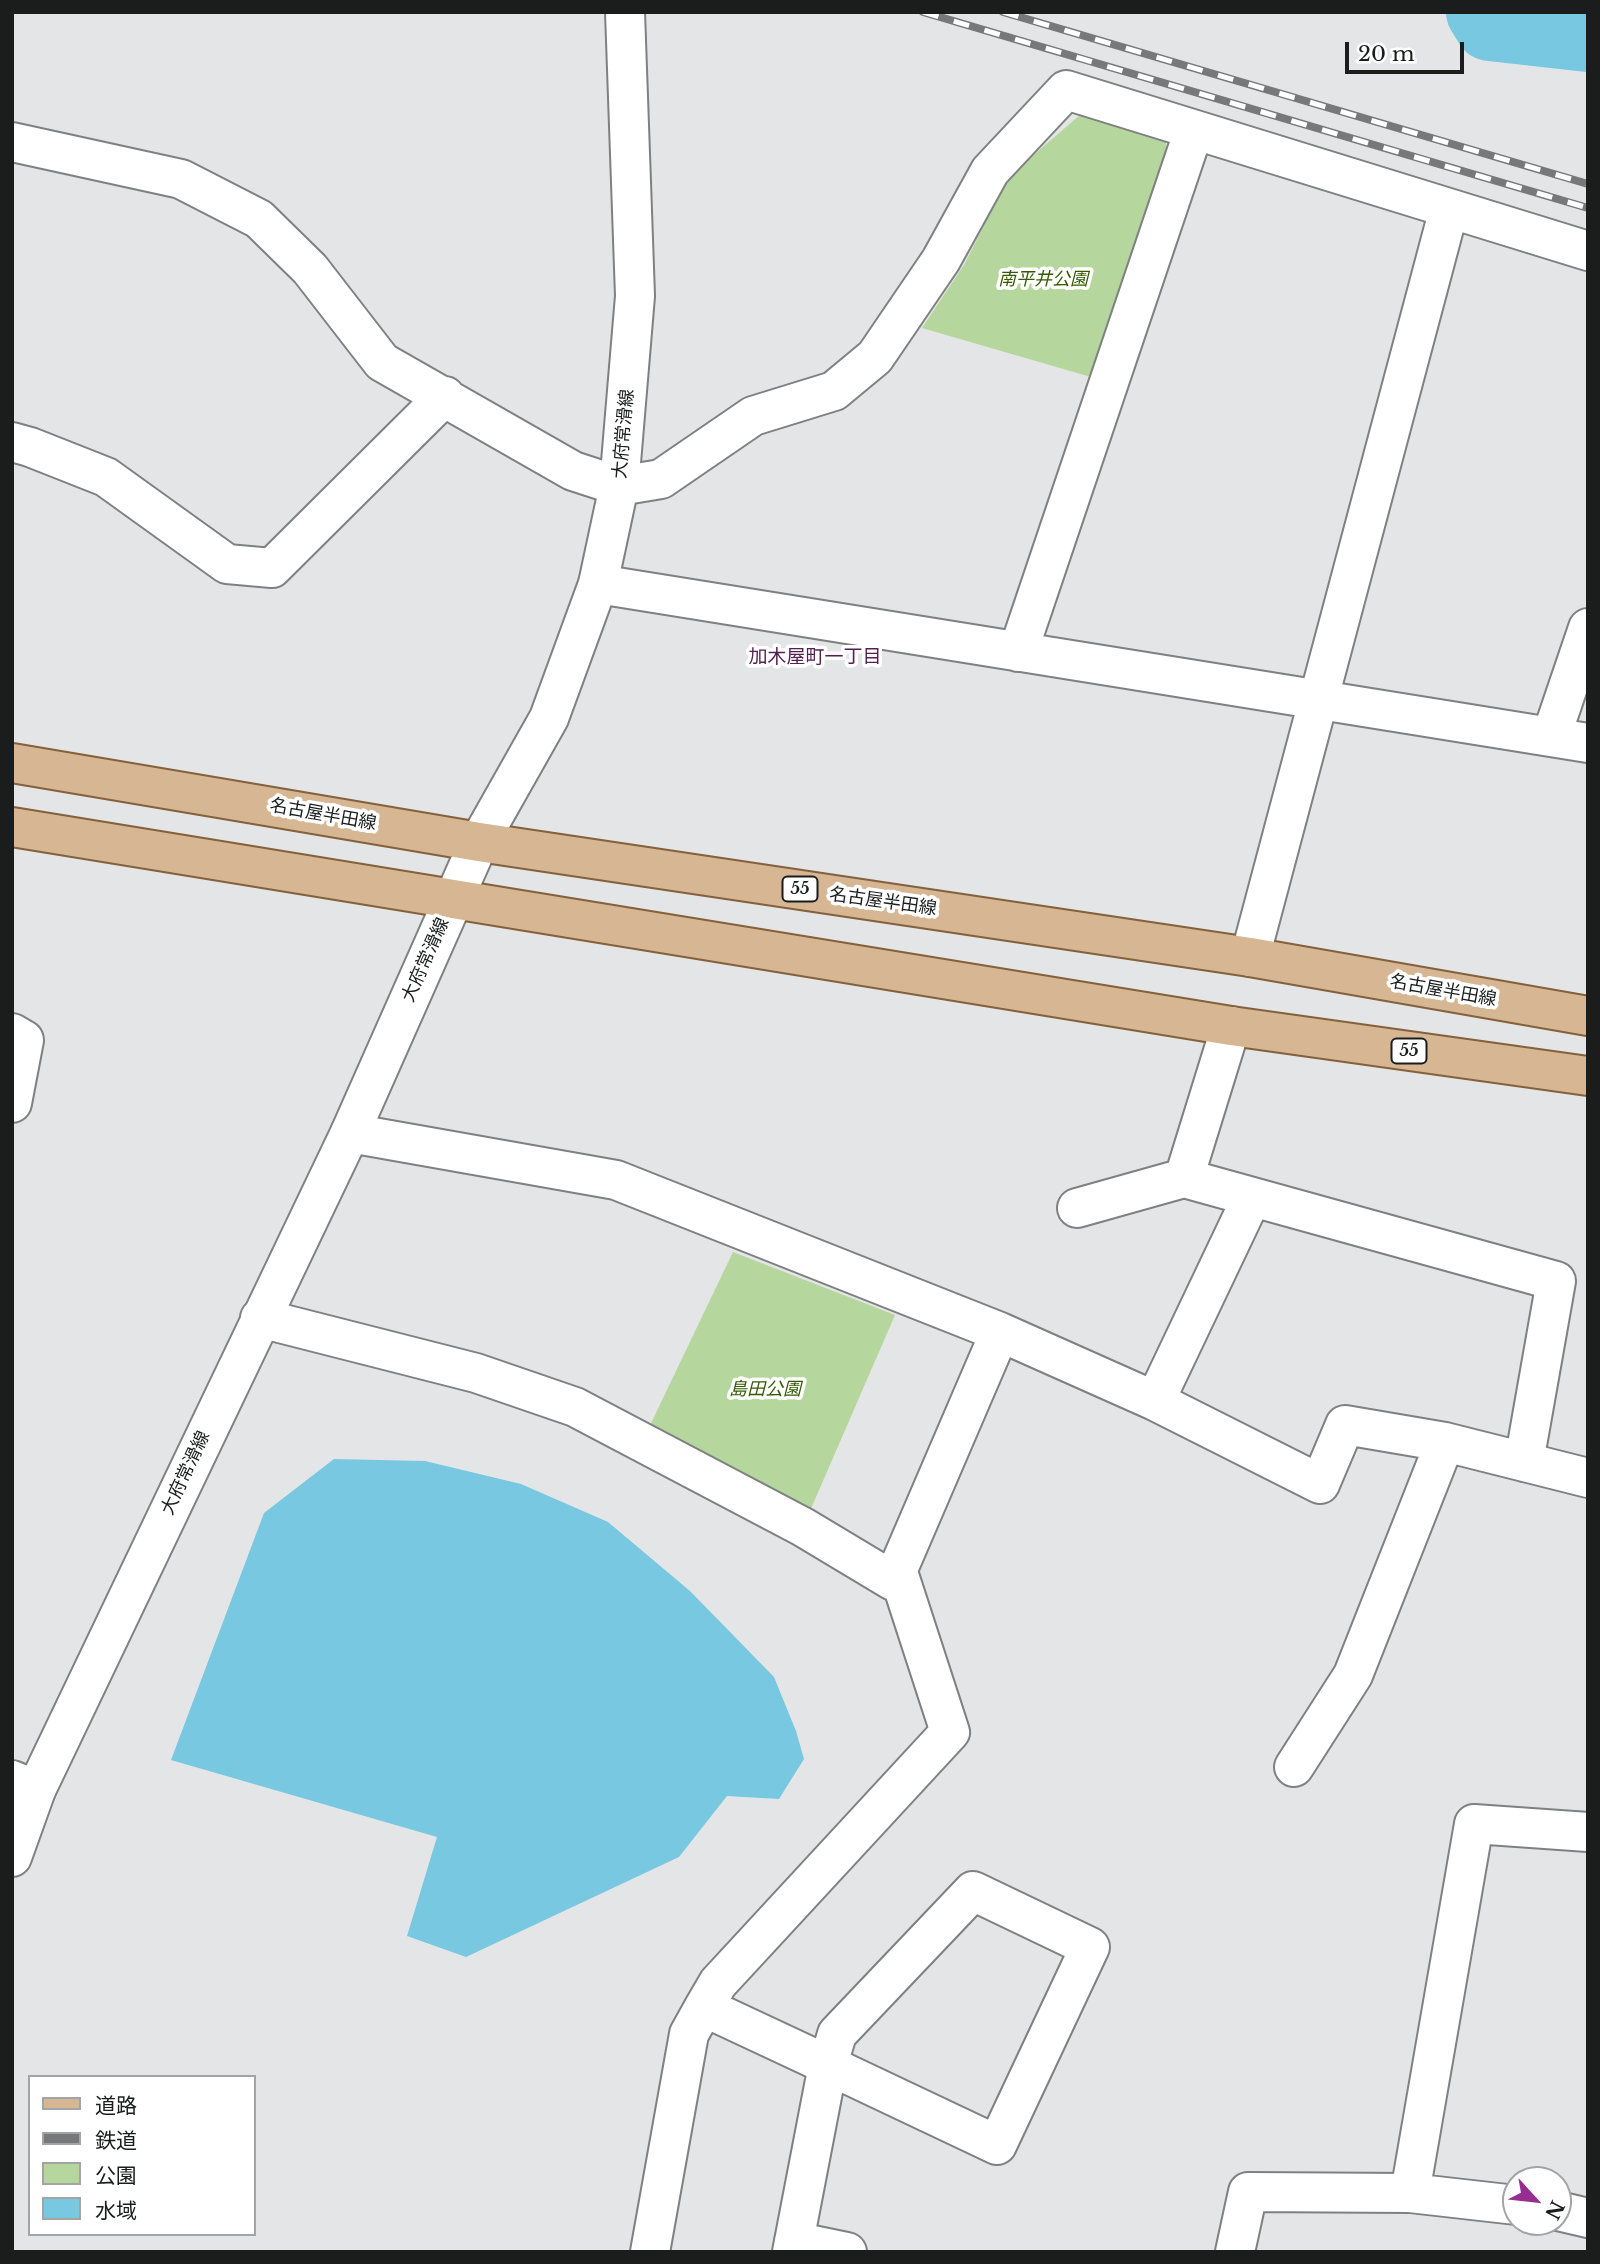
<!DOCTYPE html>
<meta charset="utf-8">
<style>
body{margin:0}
#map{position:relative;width:1600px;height:2264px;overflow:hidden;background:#e4e5e6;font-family:"Libre Baskerville","Noto Sans JP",serif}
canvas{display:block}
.frame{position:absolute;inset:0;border:14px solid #1b1c1c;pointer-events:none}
.legend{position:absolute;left:28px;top:2075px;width:228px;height:161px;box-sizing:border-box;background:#fff;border:2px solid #a4a4a4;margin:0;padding:9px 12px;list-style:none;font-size:21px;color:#1b1c1c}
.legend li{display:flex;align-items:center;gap:14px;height:35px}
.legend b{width:35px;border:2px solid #a4a4a4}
.north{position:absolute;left:1502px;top:2166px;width:70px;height:70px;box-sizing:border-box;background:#fff;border:2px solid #a4a4a4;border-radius:50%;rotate:117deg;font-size:19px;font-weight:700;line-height:28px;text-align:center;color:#1b1c1c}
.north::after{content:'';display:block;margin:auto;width:24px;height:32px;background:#962e92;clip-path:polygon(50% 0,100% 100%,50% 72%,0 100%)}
.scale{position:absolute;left:1345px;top:42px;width:119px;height:32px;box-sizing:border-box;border:4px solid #1b1c1c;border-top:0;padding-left:9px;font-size:21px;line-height:24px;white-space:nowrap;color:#1b1c1c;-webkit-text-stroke:5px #fff;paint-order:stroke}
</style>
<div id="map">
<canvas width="1600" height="2264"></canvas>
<div class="frame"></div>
<ul class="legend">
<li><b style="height:9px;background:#d7b693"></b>道路</li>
<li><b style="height:9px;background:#777879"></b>鉄道</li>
<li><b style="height:19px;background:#b5d69d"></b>公園</li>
<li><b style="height:19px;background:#77c8e0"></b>水域</li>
</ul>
<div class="north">N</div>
<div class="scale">20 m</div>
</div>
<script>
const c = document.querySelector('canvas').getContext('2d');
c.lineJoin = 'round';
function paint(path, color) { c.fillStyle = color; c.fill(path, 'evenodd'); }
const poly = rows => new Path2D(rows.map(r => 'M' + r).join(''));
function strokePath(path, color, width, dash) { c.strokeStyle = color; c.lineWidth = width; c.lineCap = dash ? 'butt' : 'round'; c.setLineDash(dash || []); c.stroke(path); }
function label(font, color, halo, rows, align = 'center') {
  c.font = font + ' "Libre Baskerville","Noto Sans JP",serif'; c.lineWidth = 7; c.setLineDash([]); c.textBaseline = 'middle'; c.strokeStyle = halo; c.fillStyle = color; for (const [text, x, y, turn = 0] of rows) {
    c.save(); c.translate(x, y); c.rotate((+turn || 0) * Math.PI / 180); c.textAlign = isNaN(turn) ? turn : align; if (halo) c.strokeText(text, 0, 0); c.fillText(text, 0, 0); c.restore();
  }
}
paint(poly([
 [1080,115,1166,138,1166,163,1091,377,922,328,964,265,1009,176],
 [733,1252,895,1315,803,1527,642,1442]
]), '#b5d69d');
paint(poly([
 [334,1459,425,1461,521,1484,608,1522,690,1591,774,1677,796,1731,804,1759,779,1799,727,1796,679,1857,466,1957,407,1936,437,1837,171,1760,264,1513]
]), '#77c8e0');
strokePath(poly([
 [1482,12,1490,25,1588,36]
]), '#77c8e0', 72);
const minor = poly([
 [12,142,181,179,259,219,310,269,382,362,573,471,619,486,661,479,753,416,834,391,875,357,941,260,990,171,1066,90,1588,251],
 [12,442,30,447,106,477,227,564,272,568,445,396],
 [598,584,1588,743],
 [1018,652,1194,130],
 [1551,737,1588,628],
 [1250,957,1449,209],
 [12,1033,24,1040,12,1103],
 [350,1133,616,1180,1000,1332],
 [1184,1178,1231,1026],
 [1077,1208,1184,1178,1556,1281,1524,1462],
 [260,1318,476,1373,575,1407,803,1527,893,1581,1000,1332,1155,1401,1320,1484,1345,1425,1445,1442,1588,1478],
 [1155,1401,1252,1197],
 [1294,1767,1353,1675,1445,1442],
 [12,1780,36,1790],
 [704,2007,828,2065,997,2145,1090,1947,973,1891,837,2034,828,2065,792,2252],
 [1410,2193,1474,1824,1588,1832],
 [1558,2211,1588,2218],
 [794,2241,847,2252],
 [650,2252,689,2034,704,2007,718,1983,950,1732,898,1572],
 [1235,2252,1248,2192,1410,2193,1516,2205]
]);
const secondary = poly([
 [12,1857,36,1790,350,1133,479,842,549,718,598,584,619,486,635,296,625,12]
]);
const primary = poly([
 [12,763,479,842,1250,957,1588,1016],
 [12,827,1231,1026,1588,1076]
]);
strokePath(minor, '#7f8081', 42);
strokePath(secondary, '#7f8081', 42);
strokePath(primary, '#84603b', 42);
strokePath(minor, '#fff', 38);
strokePath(secondary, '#fff', 38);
strokePath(primary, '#d7b693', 38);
const rail = poly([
 [923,12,1588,208],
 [1003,12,1588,184]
]);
strokePath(rail, '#777879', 8);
strokePath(rail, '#fff', 5, [16]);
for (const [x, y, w] of [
 [800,889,35],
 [1409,1051,35]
]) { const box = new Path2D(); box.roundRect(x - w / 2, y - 12.5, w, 25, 5); c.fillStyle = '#fff'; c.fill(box); strokePath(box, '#1b1c1c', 2); }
label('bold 16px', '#1b1c1c', null, [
 ["55",800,889],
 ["55",1409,1051]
]);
label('italic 18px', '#355a03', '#fff', [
 ["南平井公園",1043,280],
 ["島田公園",765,1390]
]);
label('18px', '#1b1c1c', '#fff', [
 ["大府常滑線",624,434,-85],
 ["名古屋半田線",323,815,10],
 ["名古屋半田線",883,902,8],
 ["大府常滑線",426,960,-66],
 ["名古屋半田線",1443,991,10],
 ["大府常滑線",186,1473,-65]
]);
label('19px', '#532151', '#fff', [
 ["加木屋町一丁目",815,658]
]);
</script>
